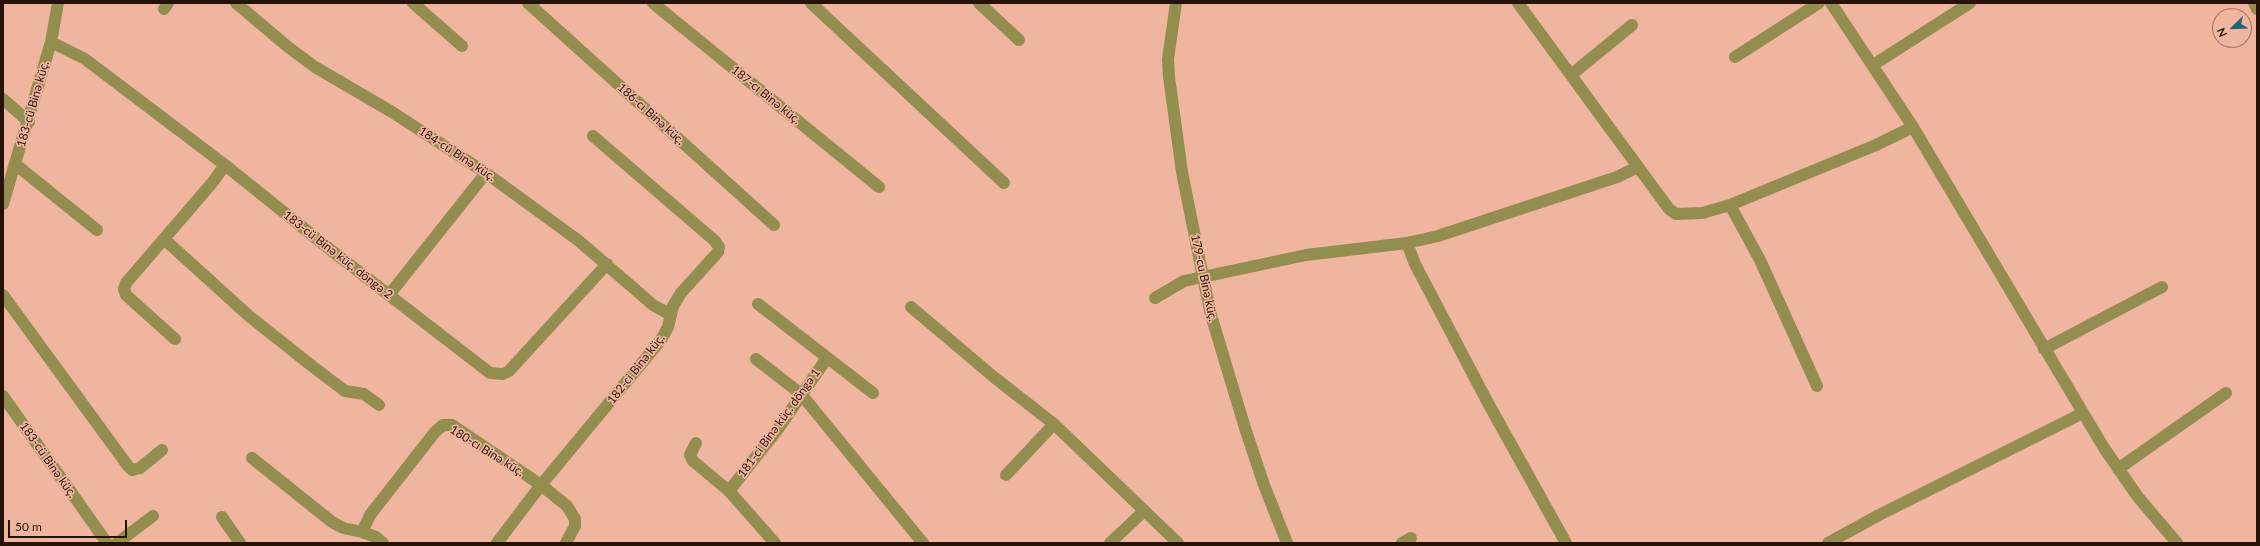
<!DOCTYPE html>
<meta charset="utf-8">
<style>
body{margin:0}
#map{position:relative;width:2260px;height:546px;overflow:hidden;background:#f0b59e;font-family:Lato,sans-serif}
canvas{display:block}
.frame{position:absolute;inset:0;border:4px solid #27120a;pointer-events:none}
.north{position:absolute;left:2212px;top:8px;width:40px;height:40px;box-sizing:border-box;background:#f0b59e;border:1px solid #a07463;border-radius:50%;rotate:247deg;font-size:11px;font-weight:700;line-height:16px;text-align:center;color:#27120a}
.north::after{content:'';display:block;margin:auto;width:14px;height:18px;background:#226377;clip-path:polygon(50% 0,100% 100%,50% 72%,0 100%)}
.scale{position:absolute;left:8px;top:520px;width:119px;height:18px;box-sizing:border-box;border:2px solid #27120a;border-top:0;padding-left:5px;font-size:12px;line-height:14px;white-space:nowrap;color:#27120a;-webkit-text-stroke:3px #f0b59e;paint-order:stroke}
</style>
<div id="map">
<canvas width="2260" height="546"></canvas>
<div class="frame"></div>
<div class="north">N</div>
<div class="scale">50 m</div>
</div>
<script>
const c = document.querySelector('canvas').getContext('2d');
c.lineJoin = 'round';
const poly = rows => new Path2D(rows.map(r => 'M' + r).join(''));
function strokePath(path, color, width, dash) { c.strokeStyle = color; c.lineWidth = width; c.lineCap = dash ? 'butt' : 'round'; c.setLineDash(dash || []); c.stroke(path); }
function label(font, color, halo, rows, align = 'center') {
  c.font = font + ' Lato,sans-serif'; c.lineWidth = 3.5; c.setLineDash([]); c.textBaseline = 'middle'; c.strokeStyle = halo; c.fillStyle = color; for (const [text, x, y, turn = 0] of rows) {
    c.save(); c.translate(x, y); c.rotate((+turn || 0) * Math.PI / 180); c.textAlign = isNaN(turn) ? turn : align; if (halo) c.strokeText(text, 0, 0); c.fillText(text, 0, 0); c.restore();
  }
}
strokePath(poly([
 [236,3,288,47,315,67,392,112,486,173,579,241,653,305,671,315],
 [413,3,462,46],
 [528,3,774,225],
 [653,3,879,187],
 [811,3,1004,183],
 [979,3,1019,40],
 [1176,3,1168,59,1169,77,1182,172,1203,277,1211,315,1245,428,1264,485,1287,543],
 [1518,3,1669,209,1676,214,1702,213,1730,205,1876,145,1913,127],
 [1831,3,1913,127,2104,448,2138,497,2177,543],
 [2254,3,2257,9],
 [164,9,168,3],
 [51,42,85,59,225,165,332,251,490,373,503,374,509,371,607,264],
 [1735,57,1819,3],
 [1873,65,1970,3],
 [1571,75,1632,25],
 [3,99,29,122],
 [15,164,97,230],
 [3,204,51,42,58,3],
 [1730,205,1760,260,1817,386],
 [164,239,249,316,312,366,345,391,364,394,379,405],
 [1407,243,1415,264,1488,403,1566,543],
 [3,295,128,466,132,470,140,468,162,450],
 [389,295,486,173],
 [1155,298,1184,281,1306,255,1407,243,1438,236,1617,177,1638,167],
 [758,304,873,393],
 [911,307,995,378,1054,424,1178,543],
 [175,339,126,295,124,289,126,283,212,183,225,165],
 [2044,349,2162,287],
 [756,359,801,394,923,543],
 [3,396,107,543],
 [696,443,690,455,693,461,729,491],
 [252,458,332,522,343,528,362,532,376,537,383,543],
 [2118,469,2226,393],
 [1006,475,1054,424],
 [222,517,240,543],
 [362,532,370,515,435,432,443,425,452,425,541,485,567,506,575,519,575,526,566,543],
 [117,543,153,516],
 [497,543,541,485,661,340,668,327,673,306,681,293,718,252,719,247,715,241,593,136],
 [775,543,729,491,778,429,827,358],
 [1110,543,1144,511],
 [1402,543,1411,538],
 [1828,543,1879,515,2083,413]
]), '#948d50', 12);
label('12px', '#27120a', '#f0b59e', [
 ["187-cı Binə küç.",766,95,39],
 ["183-cü Binə küç.",33,104,-74],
 ["186-cı Binə küç.",651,114,42],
 ["184-cü Binə küç.",457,154,33],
 ["183-cü Binə küç. döngə 2",338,255,38],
 ["179-cu Binə küç.",1204,278,78],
 ["182-ci Binə küç.",636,369,-52],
 ["181-ci Binə küç. döngə 1",779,423,-54],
 ["180-cı Binə küç.",487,451,32],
 ["183-cü Binə küç.",48,460,55]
]);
</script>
